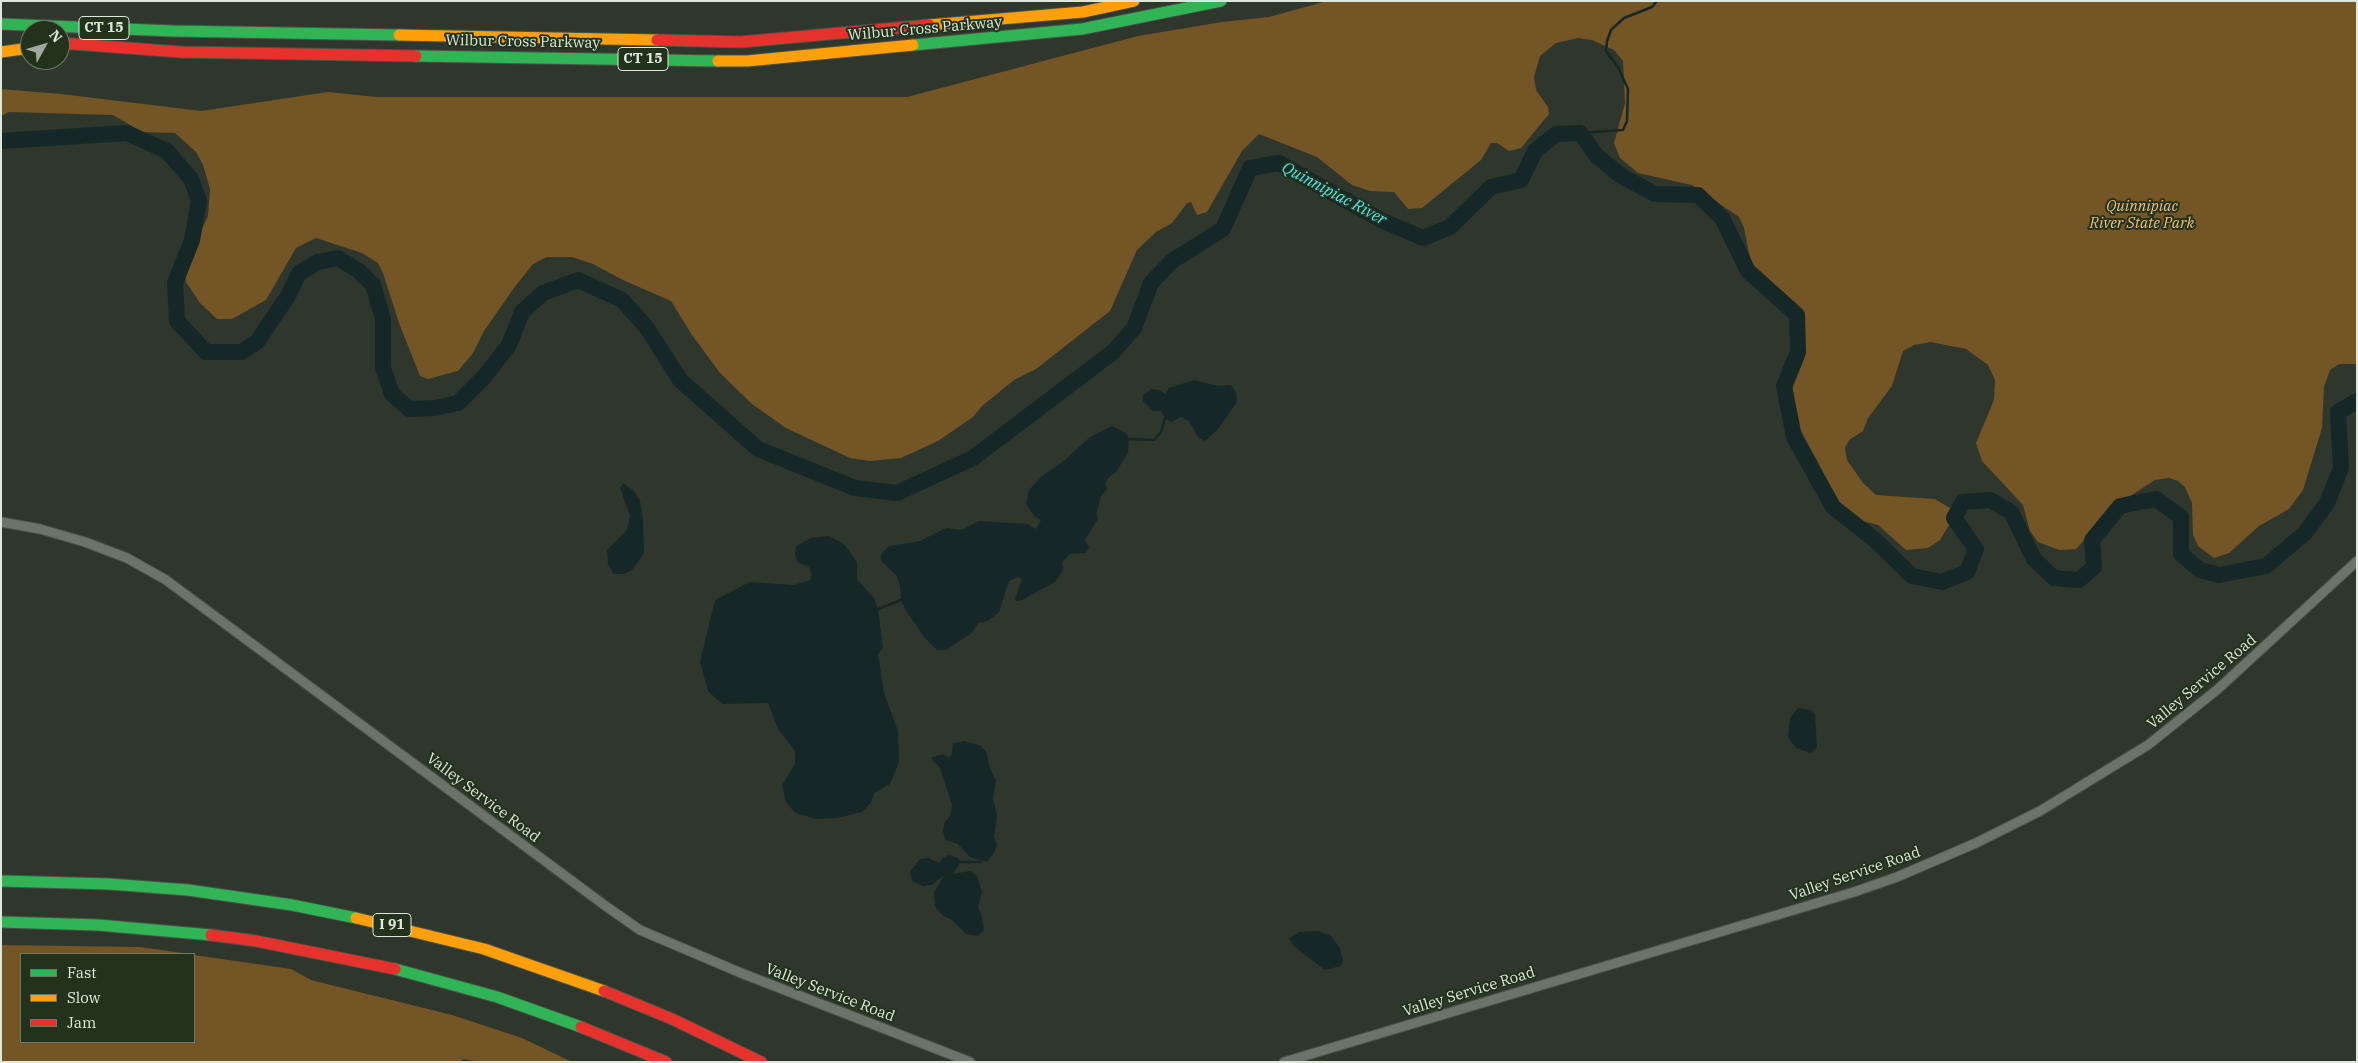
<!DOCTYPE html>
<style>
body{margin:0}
#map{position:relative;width:2358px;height:1063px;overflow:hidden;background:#2f372c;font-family:"IBM Plex Serif",serif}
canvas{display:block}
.frame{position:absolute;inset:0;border:2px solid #dde7da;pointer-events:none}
.legend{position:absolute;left:20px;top:953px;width:175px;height:90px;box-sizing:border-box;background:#22321d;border:1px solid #6d7a69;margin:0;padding:6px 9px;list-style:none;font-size:15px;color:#dde7da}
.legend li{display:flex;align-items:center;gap:10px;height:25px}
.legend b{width:25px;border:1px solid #6d7a69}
.north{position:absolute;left:20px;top:20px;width:50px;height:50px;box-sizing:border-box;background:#22321d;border:1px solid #6d7a69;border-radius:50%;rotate:51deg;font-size:14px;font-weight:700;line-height:20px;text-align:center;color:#dde7da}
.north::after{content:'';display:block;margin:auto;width:18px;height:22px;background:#a0a99d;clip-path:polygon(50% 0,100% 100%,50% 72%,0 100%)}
</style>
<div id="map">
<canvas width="2358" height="1063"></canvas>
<div class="frame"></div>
<ul class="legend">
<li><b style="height:6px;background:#30b455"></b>Fast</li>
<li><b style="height:6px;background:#ff9f0a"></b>Slow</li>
<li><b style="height:6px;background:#e5322d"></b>Jam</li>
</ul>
<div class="north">N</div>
</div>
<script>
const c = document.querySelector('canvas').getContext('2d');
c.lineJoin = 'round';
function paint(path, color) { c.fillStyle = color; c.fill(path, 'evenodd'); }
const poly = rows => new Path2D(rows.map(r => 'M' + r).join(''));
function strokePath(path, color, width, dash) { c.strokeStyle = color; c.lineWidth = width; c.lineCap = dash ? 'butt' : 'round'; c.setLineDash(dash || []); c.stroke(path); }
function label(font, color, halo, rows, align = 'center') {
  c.font = font + ' "IBM Plex Serif",serif'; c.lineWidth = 4; c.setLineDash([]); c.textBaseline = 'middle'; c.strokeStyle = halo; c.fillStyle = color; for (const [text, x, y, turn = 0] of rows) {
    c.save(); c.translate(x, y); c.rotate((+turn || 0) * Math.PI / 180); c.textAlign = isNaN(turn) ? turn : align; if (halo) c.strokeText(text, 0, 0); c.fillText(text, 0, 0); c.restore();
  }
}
paint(poly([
 [1327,1,2357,1,2357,364,2339,364,2330,370,2324,387,2322,428,2303,490,2289,509,2259,526,2229,553,2214,558,2198,546,2193,535,2192,503,2185,487,2178,481,2169,478,2155,480,2116,505,2076,549,2059,550,2038,542,2030,531,2023,505,1982,461,1976,443,1994,400,1995,380,1988,365,1966,349,1931,342,1914,345,1903,351,1892,386,1868,418,1863,431,1849,440,1845,448,1847,460,1863,483,1876,495,1935,499,1950,508,1953,518,1940,540,1928,548,1906,550,1878,525,1847,517,1799,427,1789,414,1789,397,1804,359,1802,332,1798,317,1780,297,1762,283,1751,263,1744,228,1739,217,1692,185,1638,173,1620,158,1614,143,1625,103,1623,61,1614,50,1592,40,1578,38,1556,43,1540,56,1534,77,1536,90,1548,107,1549,114,1521,148,1509,151,1497,143,1491,143,1481,160,1422,208,1408,209,1394,192,1370,191,1352,185,1317,157,1259,134,1242,151,1207,212,1197,215,1191,202,1187,203,1172,223,1156,232,1137,250,1110,311,1036,369,1014,380,982,406,973,417,938,441,901,458,870,461,850,458,786,428,752,404,720,373,692,335,671,301,623,280,593,264,572,257,547,257,533,264,514,288,484,331,473,353,458,371,428,379,420,376,399,323,383,273,378,263,362,253,316,238,296,248,266,300,232,319,217,319,200,303,186,282,184,269,208,216,210,189,203,165,196,152,175,133,142,132,113,115,9,112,1,116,1,89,61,94,201,111,328,92,376,97,907,97,1138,36,1222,22,1269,17],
 [1,945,140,947,190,954,21,954,21,1042,194,1042,194,955,291,969,311,980,452,1015,522,1038,572,1062,479,1062,464,1059,458,1062,1,1062]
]), '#735526');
paint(poly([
 [1194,380,1218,386,1231,385,1236,392,1237,402,1218,429,1205,441,1198,437,1189,421,1181,417,1171,422,1165,418,1161,411,1153,411,1143,401,1143,395,1151,389,1160,390,1165,394,1169,388],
 [1112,426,1126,433,1129,439,1128,453,1116,472,1110,476,1105,483,1107,489,1101,496,1096,514,1098,519,1085,540,1089,547,1086,553,1070,554,1062,562,1063,570,1055,582,1022,600,1016,601,1015,599,1022,579,1018,577,1009,581,999,612,988,621,978,623,972,633,946,650,937,650,925,638,905,609,901,600,900,586,896,575,881,561,881,554,889,546,920,541,946,528,962,530,979,521,1027,524,1036,529,1041,520,1034,516,1026,504,1029,490,1042,476,1065,460,1090,437],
 [623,483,634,491,640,501,643,519,644,553,632,570,624,574,614,574,608,565,607,550,627,530,630,515,620,488],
 [829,536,844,544,857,562,857,579,874,598,878,609,883,648,878,654,884,693,898,731,899,762,890,784,874,793,871,803,862,812,837,818,817,819,795,813,786,802,782,785,795,764,795,751,778,729,768,703,722,704,708,691,700,662,715,600,750,582,794,585,810,580,812,575,809,567,797,562,795,554,796,546,811,538],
 [1798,708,1811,710,1815,714,1817,747,1811,753,1796,748,1788,737,1790,718],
 [964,741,981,746,987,753,989,766,996,781,993,798,997,815,994,837,997,845,994,853,987,862,970,857,958,844,946,840,943,832,944,823,950,816,952,805,940,768,931,758,943,754,949,758,952,754,953,743],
 [949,855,958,858,961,862,952,874,970,871,977,876,982,892,978,907,981,913,984,930,978,936,966,934,952,920,942,915,935,906,934,893,944,875,932,885,923,886,912,881,910,872,920,859,928,858,940,863,943,858],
 [1318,931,1331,936,1340,948,1343,960,1341,966,1325,970,1295,947,1289,939,1299,932]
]), '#162727');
strokePath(poly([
 [1580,133,1623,130,1627,121,1628,89,1618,67,1606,51,1607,41,1611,30,1624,18,1652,7,1657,1],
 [1129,439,1154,440,1161,432,1165,418],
 [878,609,901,600],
 [961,862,981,862]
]), '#162727', 2.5);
strokePath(poly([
 [1,141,127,133,167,151,191,179,199,201,192,240,175,283,177,321,206,352,241,352,257,342,288,296,299,273,318,262,338,258,359,271,373,285,383,319,383,368,392,394,409,409,435,408,458,403,484,377,509,345,522,312,543,293,578,280,622,300,647,328,680,380,758,449,855,488,897,493,973,458,1113,352,1134,328,1151,283,1172,261,1223,229,1250,168,1279,163,1383,221,1423,238,1450,227,1491,187,1521,180,1535,151,1556,134,1580,133,1597,156,1621,176,1655,194,1698,195,1722,218,1748,271,1797,315,1798,352,1784,386,1794,437,1833,507,1875,540,1912,576,1942,582,1967,572,1976,549,1954,518,1963,502,1990,500,2011,512,2034,559,2054,578,2079,580,2094,567,2092,540,2120,506,2156,499,2181,517,2181,554,2200,570,2219,575,2266,566,2305,533,2327,503,2341,468,2338,412,2357,401]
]), '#162727', 16);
const street = poly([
 [1,522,40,529,85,542,127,558,166,580,607,907,640,930,741,973,970,1062],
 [1284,1062,1854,892,1897,877,1976,843,2040,811,2148,745,2218,689,2357,561]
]);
const fast = poly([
 [1,24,173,31,399,35],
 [913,45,1082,29,1221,1],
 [416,56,718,61],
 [1,881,109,884,188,890,292,905,356,918],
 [1,922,98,925,211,935],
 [395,969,497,997,581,1027]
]);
const slow = poly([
 [929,25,1083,12,1134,1],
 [399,35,657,40],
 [1,52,30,48],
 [718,61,747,61,913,45],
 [356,918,484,949,604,991]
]);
const jam = poly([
 [657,40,741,42,929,25],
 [60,43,181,52,416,56],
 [211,935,256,941,395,969],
 [604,991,672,1019,761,1062],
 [581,1027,666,1062]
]);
strokePath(street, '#4b5249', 11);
strokePath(fast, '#4b5249', 13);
strokePath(slow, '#4b5249', 13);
strokePath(jam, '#4b5249', 13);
strokePath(street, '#6c736a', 9);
strokePath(fast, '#30b455', 11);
strokePath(slow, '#ff9f0a', 11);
strokePath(jam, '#e5322d', 11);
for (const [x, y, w] of [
 [104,28,50],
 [643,59,50],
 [392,925,38]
]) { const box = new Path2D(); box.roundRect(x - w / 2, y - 11.5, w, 23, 4); c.fillStyle = '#22321d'; c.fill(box); strokePath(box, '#dde7da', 1); }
label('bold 14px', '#dde7da', null, [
 ["CT 15",104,28],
 ["CT 15",643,59],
 ["I 91",392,925]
]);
label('15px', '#dde7da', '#22321d', [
 ["Wilbur Cross Parkway",925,29,-5],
 ["Wilbur Cross Parkway",523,42,1],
 ["Valley Service Road",2202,682,-40],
 ["Valley Service Road",483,798,37],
 ["Valley Service Road",1855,874,-19],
 ["Valley Service Road",1469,992,-17],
 ["Valley Service Road",830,993,21]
]);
label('italic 15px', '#fabf6d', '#22321d', [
 ["Quinnipiac",2142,207],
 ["River State Park",2142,224]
]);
label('italic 16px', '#53e1ec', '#22321d', [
 ["Quinnipiac River",1334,194,28]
]);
</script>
